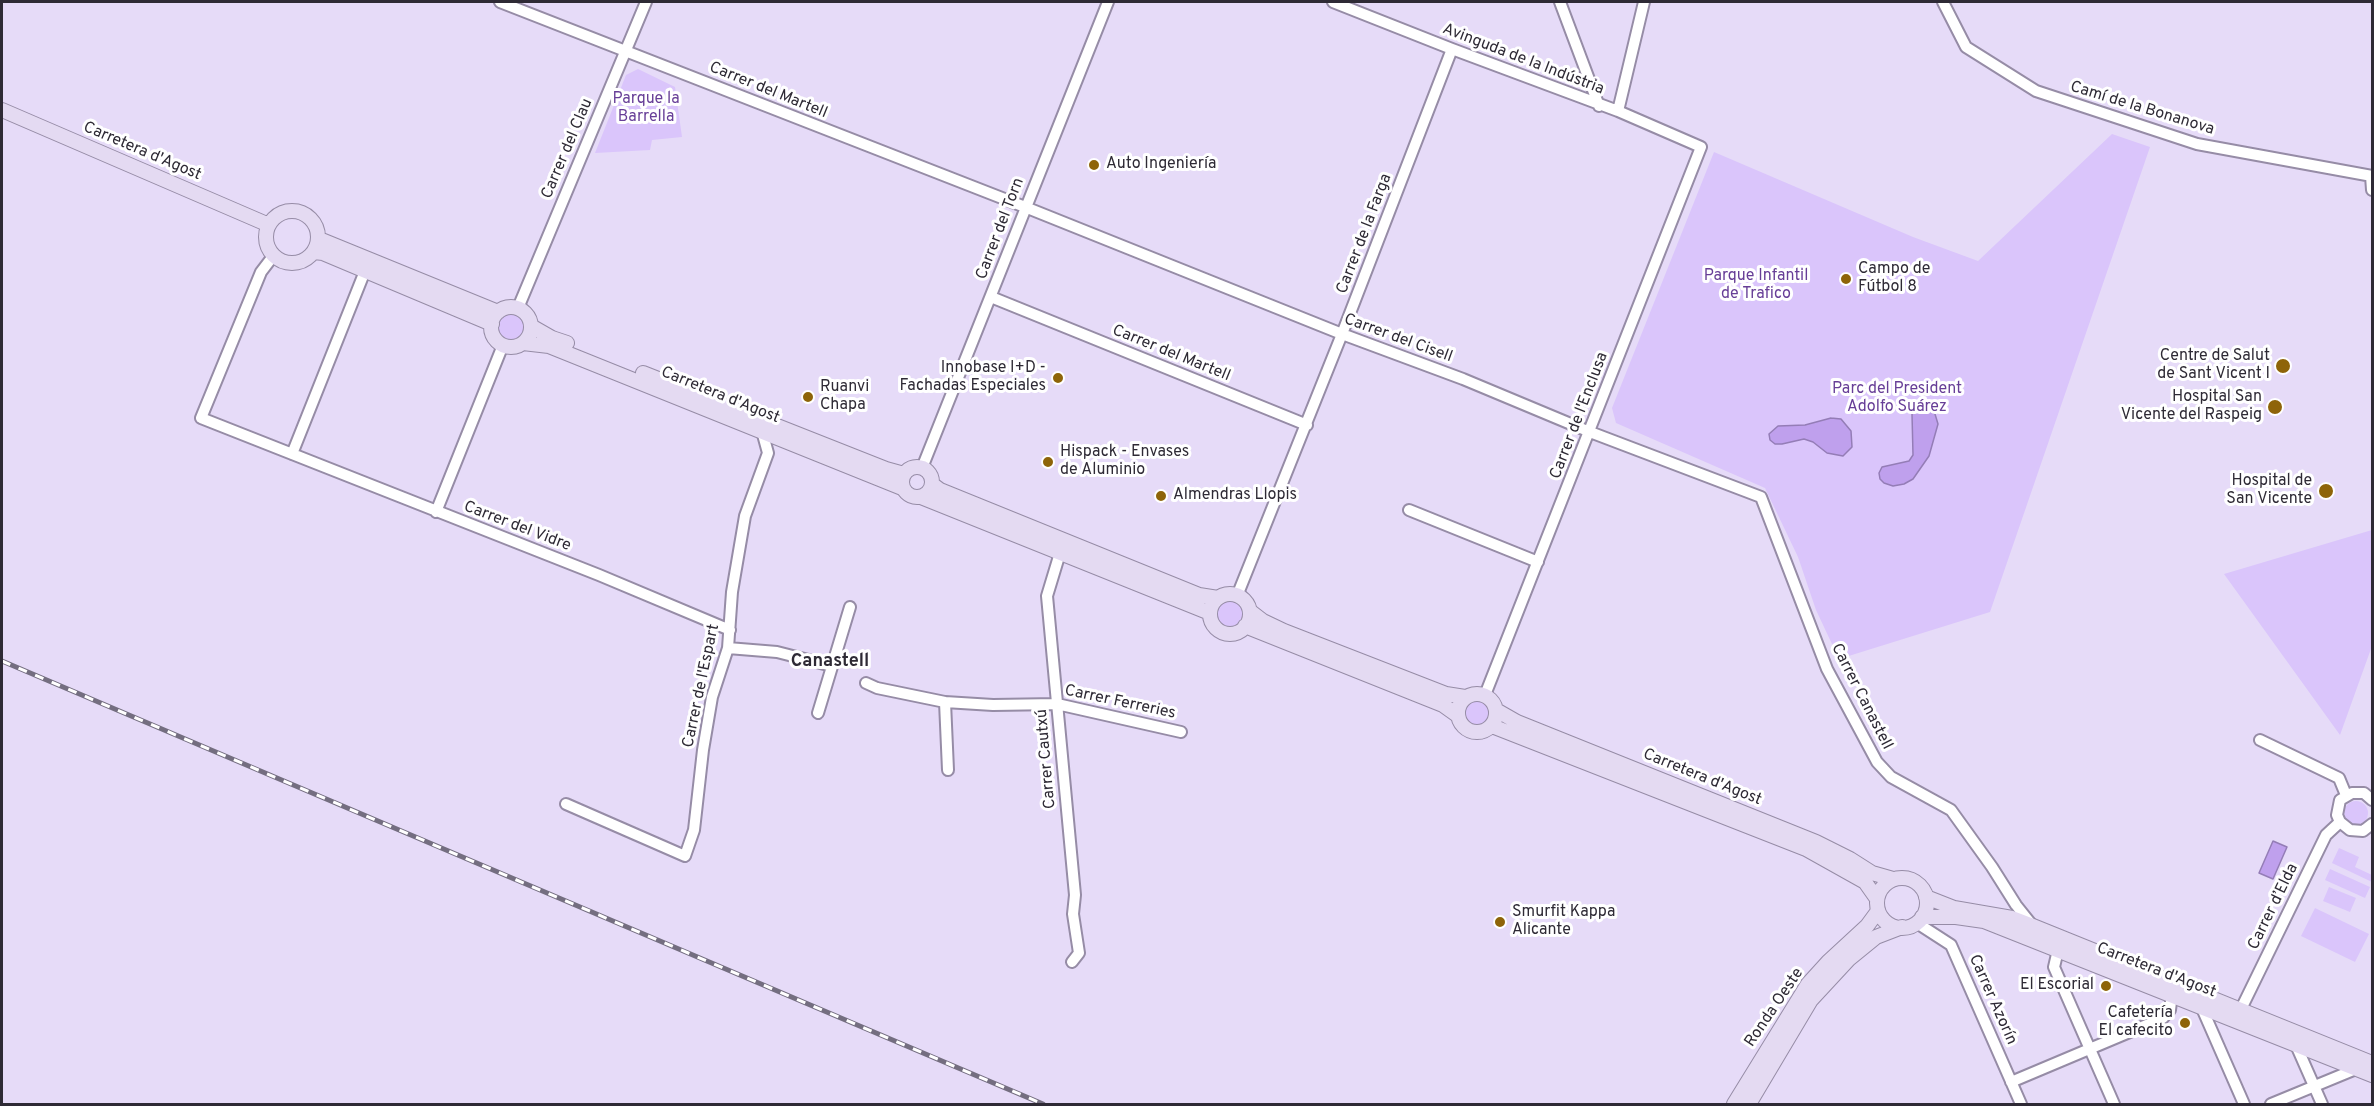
<!DOCTYPE html>
<meta charset="utf-8">
<style>
body{margin:0}
#map{position:relative;width:2374px;height:1106px;overflow:hidden;background:#e6dbf8;font-family:Overpass,sans-serif}
canvas{display:block}
.frame{position:absolute;inset:0;border:3px solid #2e2a35;pointer-events:none}
</style>
<div id="map">
<canvas width="2374" height="1106"></canvas>
<div class="frame"></div>
</div>
<script>
const c = document.querySelector('canvas').getContext('2d');
c.lineJoin = 'round';
function paint(path, color) { c.fillStyle = color; c.fill(path, 'evenodd'); }
const poly = rows => new Path2D(rows.map(r => 'M' + r).join(''));
function strokePath(path, color, width, dash) { c.strokeStyle = color; c.lineWidth = width; c.lineCap = dash ? 'butt' : 'round'; c.setLineDash(dash || []); c.stroke(path); }
function label(font, color, halo, rows, align = 'center') {
  c.font = font + ' Overpass,sans-serif'; c.lineWidth = 6; c.setLineDash([]); c.textBaseline = 'middle'; c.strokeStyle = halo; c.fillStyle = color; for (const [text, x, y, turn = 0] of rows) {
    c.save(); c.translate(x, y); c.rotate((+turn || 0) * Math.PI / 180); c.textAlign = isNaN(turn) ? turn : align; if (halo) c.strokeText(text, 0, 0); c.fillText(text, 0, 0); c.restore();
  }
}
paint(poly([
 [638,69,675,87,682,137,652,140,650,150,595,153,626,75],
 [2112,134,2150,147,1990,612,1839,659,1816,610,1798,557,1765,488,1616,423,1612,408,1714,152,1913,237,1978,261],
 '497 327a14 14 0 1 1 28 0a14 14 0 1 1-28 0Z',
 [2372,530,2372,646,2340,735,2224,574],
 '1217 614a13 13 0 1 1 26 0a13 13 0 1 1-26 0Z',
 '1465 713a12 12 0 1 1 24 0a12 12 0 1 1-24 0Z',
 '2344 813a12 12 0 1 1 24 0a12 12 0 1 1-24 0Z',
 [2339,848,2359,857,2355,867,2372,875,2372,882,2332,863],
 [2330,869,2370,887,2365,898,2325,880],
 [2329,887,2356,898,2350,912,2323,901],
 [2315,908,2369,934,2355,962,2301,936]
]), '#dac5fb');
const water = poly([
 [1925,405,1935,414,1938,424,1929,456,1913,479,1904,484,1893,486,1884,483,1880,479,1879,473,1882,467,1909,461,1913,455,1912,414,1917,407,1925,405],
 [1831,418,1841,419,1851,431,1852,447,1843,456,1827,453,1813,442,1804,439,1782,444,1775,444,1770,440,1769,434,1778,426,1805,425,1831,418],
 [2273,841,2287,847,2273,879,2259,873,2273,841]
]);
paint(water, '#bfa0ed');
strokePath(water, '#947db6', 1.5);
const street = poly([
 [500,2,1025,207,1342,334,1463,379,1590,432,1761,497,1827,669,1877,762,1891,777,1951,810,1992,867,2016,905,2032,925],
 [1333,2,1452,49,1618,111,1701,147,1485,695],
 [1560,2,1599,106],
 [1943,2,1966,47,2036,91,2197,144,2372,176],
 [1618,111,1644,2],
 [2371,176,2372,190],
 [274,255,261,272,201,418,599,575,730,630],
 [991,297,1307,425],
 [518,308,646,2],
 [292,454,365,271],
 [922,468,1108,2],
 [1409,510,1538,562],
 [436,512,503,345],
 [1060,553,1047,596,1075,895,1073,914,1079,953,1072,962],
 [1237,596,1342,334,1452,49],
 [728,648,777,652,832,666],
 [866,683,877,688,945,702],
 [818,713,850,607],
 [2260,740,2339,778,2346,795],
 [948,770,945,702,993,705,1057,704,1181,732],
 [2372,800,2364,793,2352,793,2340,800,2337,815,2340,822,2350,830,2363,831,2372,824],
 [566,804,685,856,694,830,703,750,712,697,728,648,732,592,745,516,768,453,762,431],
 [1917,923,1951,945,2021,1104],
 [2058,950,2054,967,2114,1104],
 [2201,1006,2244,1104],
 [2241,1009,2326,835,2340,822],
 [2296,1045,2322,1104],
 [2011,1082,2163,1018,2170,1010,2172,994],
 [2271,1104,2356,1069]
]);
const secondary = poly([
 [2,110,269,225],
 '266 237a26 26 0 1 1 52 0a26 26 0 1 1-52 0Z',
 [319,239,498,312],
 [314,252,323,253,492,324],
 '491 327a20 20 0 1 1 40 0a20 20 0 1 1-40 0Z',
 [531,326,552,338,567,343],
 [523,343,549,346,902,488],
 [643,373,886,469,904,474],
 '902 482a15 15 0 1 1 30 0a15 15 0 1 1-30 0Z',
 [932,484,940,490,1199,595,1218,598],
 [921,497,1210,613],
 '1210 614a20 20 0 1 1 40 0a20 20 0 1 1-40 0Z',
 [1250,611,1263,621,1284,631,1446,694,1465,697],
 [1245,626,1443,705,1457,715],
 '1458 713a19 19 0 1 1 38 0a19 19 0 1 1-38 0Z',
 [1496,710,1517,722,1816,842,1850,859,1872,873,1893,879],
 [1492,726,1806,849,1865,882,1877,899],
 '1877 903a25 25 0 1 1 50 0a25 25 0 1 1-50 0Z',
 [1926,897,1954,908,2012,918,2033,926,2372,1063],
 [1922,917,1956,917,1984,921,2372,1075],
 [1734,1104,1808,984,1828,962,1867,926,1878,911],
 [1749,1104,1811,1000,1849,959,1876,937,1902,927]
]);
strokePath(street, '#968ca6', 14);
strokePath(secondary, '#968ca6', 16);
strokePath(street, '#fff', 10);
strokePath(secondary, '#e4daf2', 14);
const rail = poly([
 [2,661,1043,1104]
]);
strokePath(rail, '#746e80', 5);
strokePath(rail, '#fff', 3, [9]);
for (const [x, y, r, color] of [
 [1094,165,6,"#8e6409"],
 [1846,279,6,"#8e6409"],
 [2283,366,8,"#8e6409"],
 [1058,378,6,"#8e6409"],
 [808,397,6,"#8e6409"],
 [2275,407,8,"#8e6409"],
 [1048,462,6,"#8e6409"],
 [2326,491,8,"#8e6409"],
 [1161,496,6,"#8e6409"],
 [1500,922,6,"#8e6409"],
 [2106,986,6,"#8e6409"],
 [2185,1023,6,"#8e6409"]
]) { const dot = new Path2D(); dot.arc(x, y, r, 0, 2 * Math.PI); c.fillStyle = color; c.fill(dot); strokePath(dot, '#fff', 2); }
label('16px', '#2e2a35', '#fff', [
 ["Avinguda de la Indústria",1523,60,21],
 ["Carrer del Martell",768,91,22],
 ["Camí de la Bonanova",2142,109,17],
 ["Carrer del Clau",568,149,-67],
 ["Carretera d'Agost",142,152,23],
 ["Carrer del Torn",1001,229,-69],
 ["Carrer de la Farga",1365,234,-69],
 ["Carrer del Cisell",1398,339,20],
 ["Carrer del Martell",1171,354,22],
 ["Carretera d'Agost",720,396,22],
 ["Carrer de l'Enclusa",1580,416,-69],
 ["Carrer del Vidre",517,527,21],
 ["Carrer de l'Espart",702,686,-78],
 ["Carrer Canastell",1861,697,63],
 ["Carrer Ferreries",1120,703,12],
 ["Carrer Cautxú",1047,759,-95],
 ["Carretera d'Agost",1702,778,22],
 ["Carrer d’Elda",2274,907,-64],
 ["Carretera d'Agost",2156,971,21],
 ["Carrer Azorín",1992,1000,66],
 ["Ronda Oeste",1775,1008,-56]
]);
label('16px', '#673e97', '#fff', [
 ["Parque la",646,100],
 ["Barrella",646,118],
 ["Parque Infantil",1756,277],
 ["de Trafico",1756,295],
 ["Parc del President",1897,390],
 ["Adolfo Suárez",1897,408]
]);
label('16px', '#2e2a35', '#fff', [
 ["Auto Ingeniería",1106,165],
 ["Campo de",1858,270],
 ["Fútbol 8",1858,288],
 ["Centre de Salut",2270,357,"right"],
 ["de Sant Vicent I",2270,375,"right"],
 ["Innobase I+D -",1046,369,"right"],
 ["Fachadas Especiales",1046,387,"right"],
 ["Ruanvi",820,388],
 ["Chapa",820,406],
 ["Hospital San",2262,398,"right"],
 ["Vicente del Raspeig",2262,416,"right"],
 ["Hispack - Envases",1060,453],
 ["de Aluminio",1060,471],
 ["Hospital de",2312,482,"right"],
 ["San Vicente",2312,500,"right"],
 ["Almendras Llopis",1173,496],
 ["Smurfit Kappa",1512,913],
 ["Alicante",1512,931],
 ["El Escorial",2094,986,"right"],
 ["Cafetería",2173,1014,"right"],
 ["El cafecito",2173,1032,"right"]
], 'left');
label('bold 18px', '#2e2a35', '#fff', [
 ["Canastell",830,662]
]);
</script>
